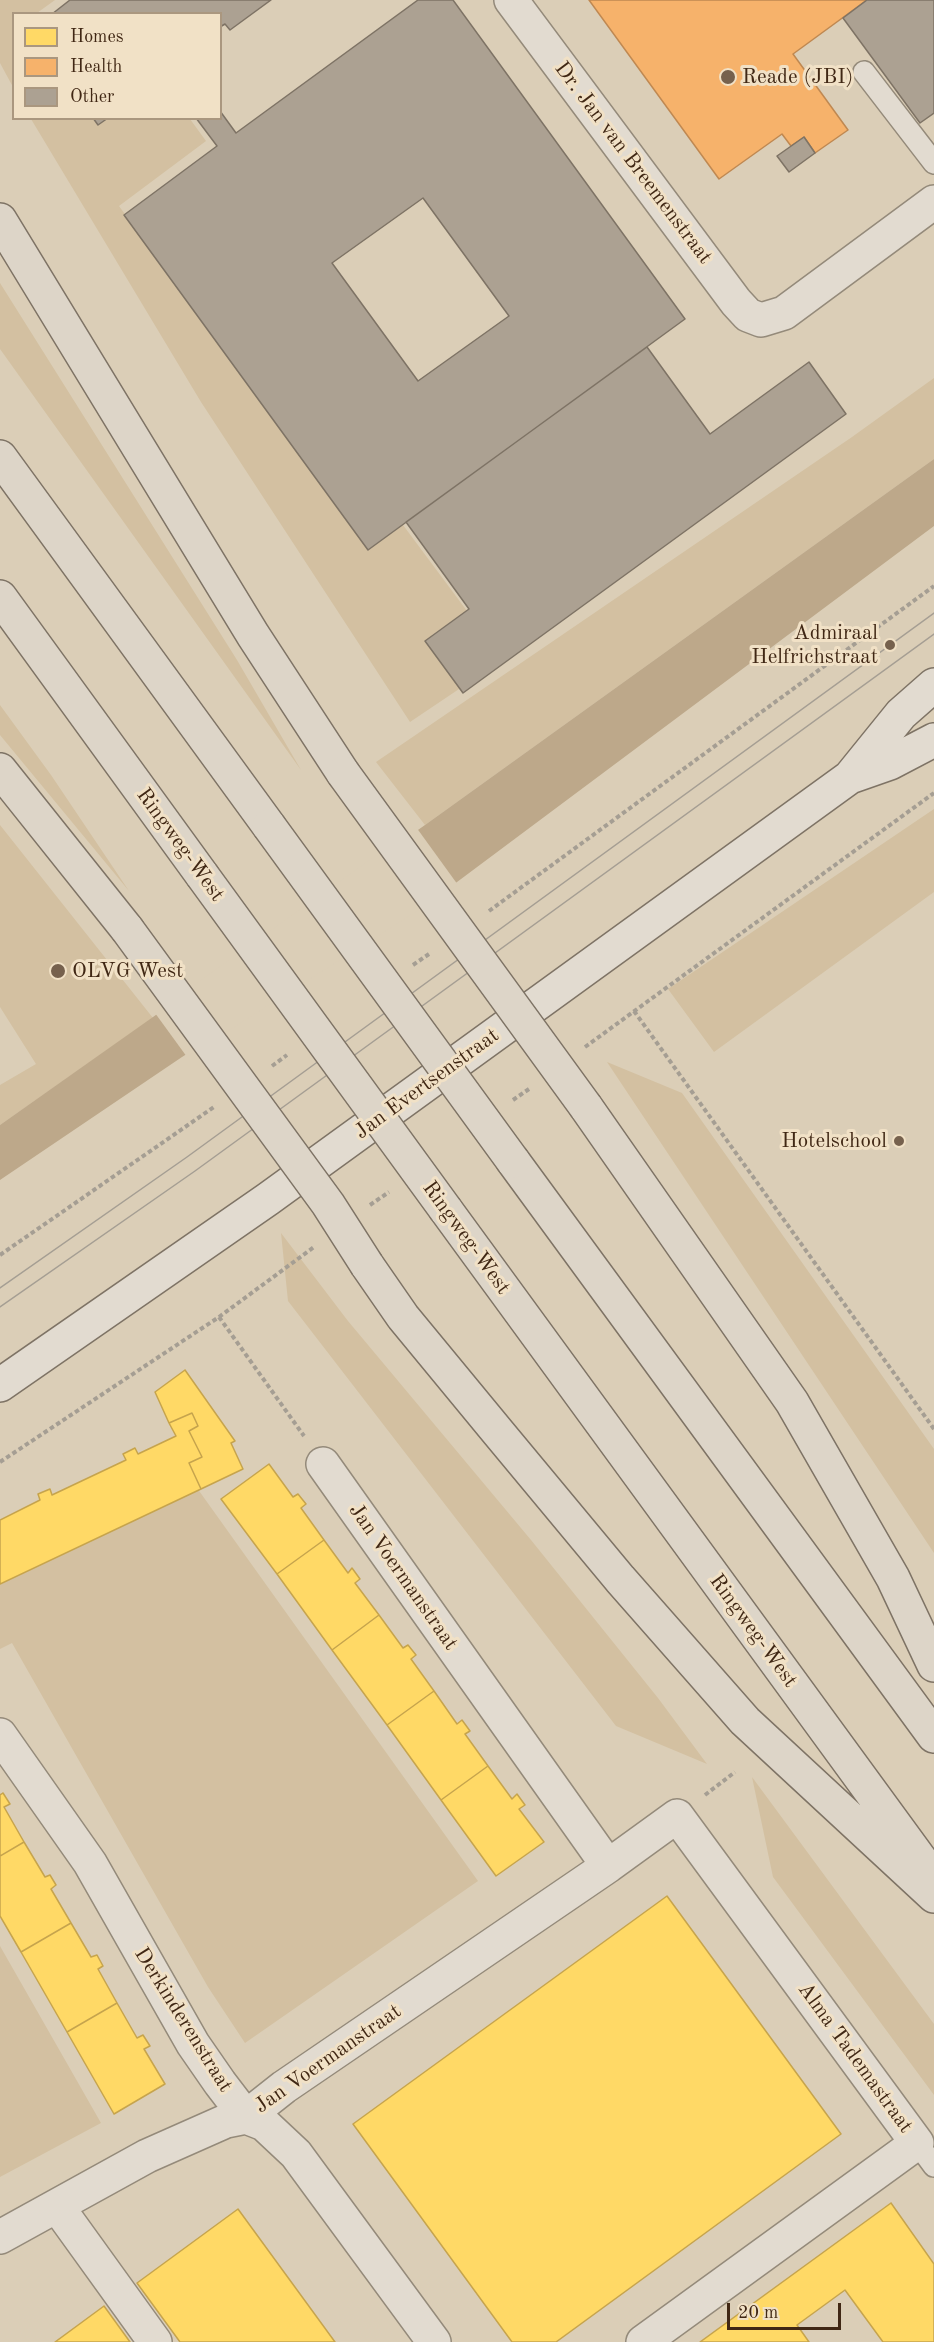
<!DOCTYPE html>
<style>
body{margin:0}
#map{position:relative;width:934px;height:2342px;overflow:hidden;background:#dbceb7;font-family:"Old Standard TT",serif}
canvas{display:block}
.legend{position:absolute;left:12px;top:12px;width:210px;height:108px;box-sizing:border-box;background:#f1e1c6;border:2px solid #aa977f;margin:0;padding:8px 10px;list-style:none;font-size:18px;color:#402714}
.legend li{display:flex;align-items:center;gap:12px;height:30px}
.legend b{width:30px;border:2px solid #aa977f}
.scale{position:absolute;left:727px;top:2303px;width:114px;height:27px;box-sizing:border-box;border:3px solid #402714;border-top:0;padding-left:8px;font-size:18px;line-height:21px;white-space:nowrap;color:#402714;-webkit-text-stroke:4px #f1e1c6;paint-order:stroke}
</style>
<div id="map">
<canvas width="934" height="2342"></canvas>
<ul class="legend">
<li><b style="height:16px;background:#ffd966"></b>Homes</li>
<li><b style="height:16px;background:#f6b26b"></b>Health</li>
<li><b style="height:16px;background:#aca192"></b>Other</li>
</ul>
<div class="scale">20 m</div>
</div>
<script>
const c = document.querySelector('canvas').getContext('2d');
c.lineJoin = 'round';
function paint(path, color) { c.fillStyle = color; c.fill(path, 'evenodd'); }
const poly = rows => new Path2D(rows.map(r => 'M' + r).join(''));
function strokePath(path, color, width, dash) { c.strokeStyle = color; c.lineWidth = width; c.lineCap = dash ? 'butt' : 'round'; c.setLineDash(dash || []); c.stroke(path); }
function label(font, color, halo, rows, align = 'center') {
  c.font = font + ' "Old Standard TT",serif'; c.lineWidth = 6; c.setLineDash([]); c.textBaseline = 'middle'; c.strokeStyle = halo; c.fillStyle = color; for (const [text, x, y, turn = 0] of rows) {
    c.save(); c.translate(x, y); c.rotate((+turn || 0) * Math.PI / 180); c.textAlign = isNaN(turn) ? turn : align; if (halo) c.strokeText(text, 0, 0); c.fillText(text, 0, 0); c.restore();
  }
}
paint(poly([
 [0,0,55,0,37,13,14,14,13,87,0,63],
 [31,119,190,119,206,141,119,206,369,549,403,525,467,611,432,635,468,683,410,722,201,402],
 [0,283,237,660,301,770,0,349],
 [934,378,934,459,425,825,376,762,852,437],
 [0,705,51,775,129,891,0,735],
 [934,809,934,892,714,1052,668,989],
 [0,825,153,1018,0,1125,0,1085,36,1064,0,1007],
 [607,1062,682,1093,934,1449,934,1553],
 [281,1233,348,1321,531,1540,658,1698,707,1764,616,1726,288,1301],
 [197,1488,478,1881,245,2043,208,1987,12,1643,0,1649,0,1579],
 [752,1777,934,2024,934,2095,773,1877],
 [0,1946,101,2123,0,2177]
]), '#d3c0a1');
paint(poly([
 [934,459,934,526,453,885,182,1057,0,1180,0,1125,425,825]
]), '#bda88a');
paint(poly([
 [416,827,458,885,187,1057,155,1013]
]), '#dbceb7');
const homes = poly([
 [185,1370,235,1441,231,1443,243,1469,201,1489,189,1463,202,1457,189,1431,198,1426,192,1413,169,1423,155,1392,185,1370],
 [192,1413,198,1426,189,1431,202,1457,189,1463,201,1489,0,1584,0,1520,40,1500,38,1494,50,1489,52,1495,126,1460,123,1454,135,1448,138,1454,176,1436,169,1423,192,1413],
 [269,1464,293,1497,298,1494,306,1504,301,1508,324,1540,277,1574,221,1499,269,1464],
 [324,1540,348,1573,352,1568,360,1579,355,1583,379,1615,332,1650,277,1574,324,1540],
 [379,1615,403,1648,408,1645,416,1655,411,1659,434,1691,387,1725,332,1650,379,1615],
 [434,1691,457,1724,462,1720,470,1731,465,1734,488,1766,441,1800,387,1725,434,1691],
 [488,1766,512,1799,517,1794,525,1805,519,1809,544,1842,496,1876,441,1800,488,1766],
 [3,1793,10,1804,4,1807,24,1842,0,1856,0,1795,3,1793],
 [24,1842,45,1877,50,1875,56,1885,51,1889,71,1923,21,1952,0,1916,0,1856,24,1842],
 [667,1896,841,2134,556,2342,512,2342,353,2124,667,1896],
 [71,1923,91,1957,97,1955,103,1966,98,1969,117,2003,67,2032,21,1952,71,1923],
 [117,2003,137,2038,143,2035,150,2046,144,2049,165,2084,114,2114,67,2032,117,2003],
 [891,2203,934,2264,934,2342,883,2342,845,2290,797,2325,809,2342,700,2342,891,2203],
 [238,2209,335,2342,180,2342,137,2283,238,2209],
 [104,2306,130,2342,55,2342,104,2306]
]);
paint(homes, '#ffd966');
strokePath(homes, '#c6a44d', 1.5);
const health = poly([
 [589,0,867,0,793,54,848,130,815,153,804,137,791,146,782,134,719,179,589,0]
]);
paint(health, '#f6b26b');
strokePath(health, '#bf8851', 1.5);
const building = poly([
 [70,0,271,0,230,30,225,24,220,27,220,14,52,14,70,0],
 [418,0,453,0,685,319,368,550,124,215,217,146,196,118,220,118,220,111,236,133,418,0],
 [423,198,509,316,418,381,332,263,423,198],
 [867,0,934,0,934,113,920,123,843,18,867,0],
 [93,118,108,118,98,125,93,118],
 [804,137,815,153,789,172,777,156,804,137],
 [647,347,710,434,809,362,846,414,463,693,425,641,469,609,406,522,647,347]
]);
paint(building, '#aca192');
strokePath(building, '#7e7365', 1.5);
const lane = poly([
 [864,72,934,163],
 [917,2143,934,2166]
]);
const street = poly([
 [511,0,736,302,748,315,761,320,784,313,934,202],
 [0,1735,90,1863,193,2044,220,2083,246,2117,264,2124,296,2154,434,2342],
 [608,1866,677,1816,917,2143,643,2342],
 [57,2206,155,2342],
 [0,2237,147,2156,226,2121,246,2117,284,2087,608,1866,323,1464]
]);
const secondary = poly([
 [850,777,901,714,934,685],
 [0,1385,268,1199,850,777,890,763,934,740]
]);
const highway = poly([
 [0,220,253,635,343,773],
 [0,457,269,826],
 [0,597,202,875],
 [0,770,127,929],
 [586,1107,792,1402,893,1578,934,1665],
 [513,1161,934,1736],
 [446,1210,928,1870],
 [367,1265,403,1317,497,1431,620,1579,745,1721,934,1896]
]);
strokePath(lane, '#948a7a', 24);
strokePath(street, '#948a7a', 36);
strokePath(secondary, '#7e7365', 36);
strokePath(highway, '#7e7365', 36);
strokePath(poly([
 [489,911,934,586],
 [413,965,429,954],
 [634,1011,934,1429],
 [585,1047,934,793],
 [272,1066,287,1055],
 [513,1100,529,1089],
 [370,1205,389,1192],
 [0,1255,214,1107],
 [219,1317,304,1436],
 [0,1462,219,1317,314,1247],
 [705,1795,735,1772]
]), '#a59e93', 4, [4.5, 3]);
strokePath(lane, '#e2dbd0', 21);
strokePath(street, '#e2dbd0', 33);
strokePath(secondary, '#e2dbd0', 33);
strokePath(highway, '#ddd5c8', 33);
strokePath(poly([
 [0,1288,187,1157,934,613],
 [0,1307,195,1171,934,634]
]), '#a59e93', 1.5);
const highwayBridge = poly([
 [343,773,586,1107],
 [269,826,513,1161],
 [202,875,446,1210],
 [127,929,328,1204,367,1265]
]);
strokePath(highwayBridge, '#7e7365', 36, []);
strokePath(highwayBridge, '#ddd5c8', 33);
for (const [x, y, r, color] of [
 [728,77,8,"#76614d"],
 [890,645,6,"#76614d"],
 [58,971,8,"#76614d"],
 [899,1141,6,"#76614d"]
]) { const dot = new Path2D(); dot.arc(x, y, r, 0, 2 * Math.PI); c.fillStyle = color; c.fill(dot); strokePath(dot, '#f1e1c6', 2); }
label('21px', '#402714', '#f1e1c6', [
 ["Reade (JBI)",742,77],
 ["Admiraal",878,633,"right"],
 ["Helfrichstraat",878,657,"right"],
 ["OLVG West",72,971],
 ["Hotelschool",887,1141,"right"]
], 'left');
label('21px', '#402714', '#f1e1c6', [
 ["Dr. Jan van Breemenstraat",633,163,53],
 ["Ringweg-West",180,845,54],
 ["Jan Evertsenstraat",427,1084,-36],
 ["Ringweg-West",466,1238,54],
 ["Jan Voermanstraat",403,1577,55],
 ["Ringweg-West",753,1631,54],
 ["Derkinderenstraat",183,2020,58],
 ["Alma Tademastraat",855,2058,54],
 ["Jan Voermanstraat",328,2059,-35]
]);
</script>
